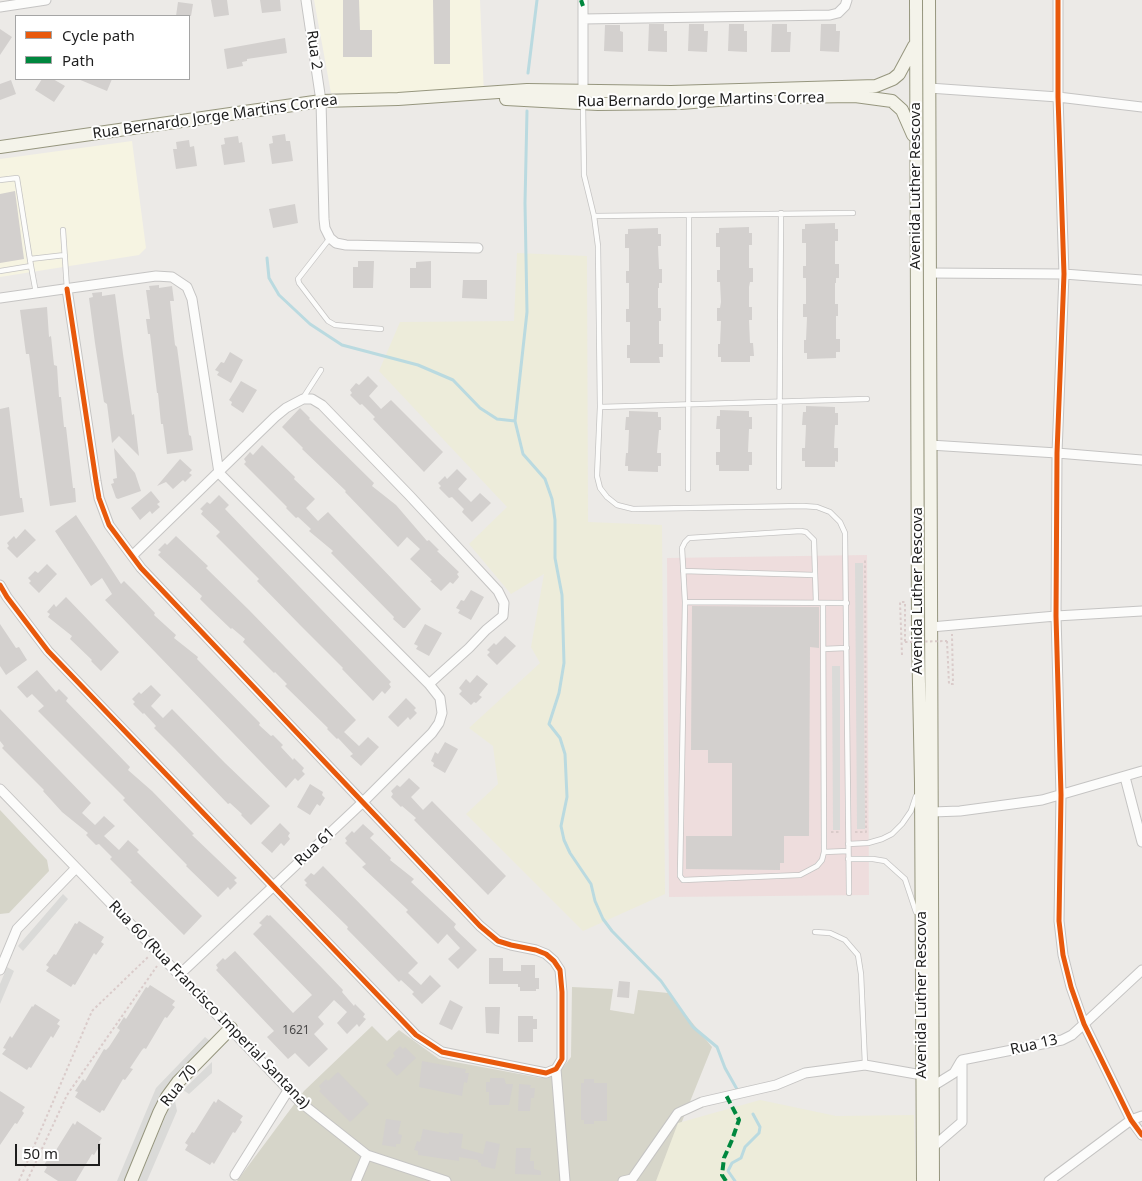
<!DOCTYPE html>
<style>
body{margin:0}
#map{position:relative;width:1142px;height:1181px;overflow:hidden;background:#eceae7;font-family:"Noto Sans",sans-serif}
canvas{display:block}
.legend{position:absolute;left:15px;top:15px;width:175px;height:65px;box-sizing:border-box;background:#fff;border:1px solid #a5a5a5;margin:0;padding:6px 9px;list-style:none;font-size:15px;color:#1e1e1e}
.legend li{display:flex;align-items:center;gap:10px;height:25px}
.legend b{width:25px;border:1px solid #a5a5a5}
.scale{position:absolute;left:15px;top:1144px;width:85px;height:22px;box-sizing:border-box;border:2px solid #1e1e1e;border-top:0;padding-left:6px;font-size:15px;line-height:18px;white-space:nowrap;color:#1e1e1e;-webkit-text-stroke:4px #fff;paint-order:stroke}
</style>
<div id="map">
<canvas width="1142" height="1181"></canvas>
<ul class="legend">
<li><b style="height:6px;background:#e8590c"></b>Cycle path</li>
<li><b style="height:6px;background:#00873e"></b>Path</li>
</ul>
<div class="scale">50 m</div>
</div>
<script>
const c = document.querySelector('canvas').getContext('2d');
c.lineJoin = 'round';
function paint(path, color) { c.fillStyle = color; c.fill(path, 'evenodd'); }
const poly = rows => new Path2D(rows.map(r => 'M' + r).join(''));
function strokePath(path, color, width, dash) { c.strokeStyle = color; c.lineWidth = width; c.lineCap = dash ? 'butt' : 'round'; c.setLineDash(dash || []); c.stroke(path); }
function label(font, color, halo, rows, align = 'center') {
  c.font = font + ' "Noto Sans",sans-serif'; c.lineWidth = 4; c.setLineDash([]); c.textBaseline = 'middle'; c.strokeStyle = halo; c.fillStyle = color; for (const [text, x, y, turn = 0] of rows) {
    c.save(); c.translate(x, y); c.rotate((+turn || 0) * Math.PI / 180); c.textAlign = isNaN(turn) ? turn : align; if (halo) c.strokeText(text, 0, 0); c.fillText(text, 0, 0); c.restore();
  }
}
paint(poly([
 [867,555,869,895,669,897,667,558]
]), '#edd');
paint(poly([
 [314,0,480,0,484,96,331,93],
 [132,141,146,248,139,255,0,277,0,159]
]), '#f6f4e2');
paint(poly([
 [855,563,863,563,865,829,857,829],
 [832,666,840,666,840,830,833,830],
 [63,894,68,899,23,951,18,946],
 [7,967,14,971,0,1004,0,984],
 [205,1037,211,1042,163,1092,125,1181,117,1181,156,1088],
 [212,1062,212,1073,189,1094,183,1090],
 [174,1096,177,1111,147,1181,138,1181]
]), '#dadad8');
paint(poly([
 [0,810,47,860,49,871,9,913,0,914],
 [572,987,613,989,610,1010,634,1014,638,990,668,993,712,1047,658,1181,237,1181,304,1091,372,1026,387,1041,399,1030,439,1059,541,1078,558,1074,571,1057]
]), '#d6d5c9');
paint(poly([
 [517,253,587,256,588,522,662,525,665,894,583,931,466,814,498,784,493,746,469,728,540,663,531,647,544,574,511,594,469,544,507,507,379,371,400,322,514,321],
 [760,1100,836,1116,914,1115,916,1181,656,1181,678,1123]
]), '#edecda');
strokePath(poly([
 [528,73,537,0],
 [527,111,525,203,527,312,515,421,523,454,545,479,552,499,555,520,555,558,562,595,564,663,559,693,549,724,560,738,565,754,567,797,561,826,564,840,570,853,591,884,595,901,603,919,612,931,661,981,693,1027,717,1047,725,1068,738,1091],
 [267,258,269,278,279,295,310,324,342,345,418,365,453,380,480,408,497,419,515,421],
 [735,1181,728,1171,732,1163,741,1158,745,1147,759,1133,760,1127,753,1114]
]), '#badae0', 3);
paint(poly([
 [211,0,227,0,229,15,214,17],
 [260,0,280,0,281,11,262,13],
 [343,0,359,0,360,30,372,30,372,57,343,57],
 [433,0,450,0,450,64,434,64],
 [178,2,193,4,191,16,176,16],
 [649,24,664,24,664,31,667,31,667,52,648,51],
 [689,24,704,24,704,31,708,31,707,52,688,51],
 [729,24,744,24,744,31,747,31,747,52,728,51],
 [772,24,787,24,787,32,791,32,790,52,771,52],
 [821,24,836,24,836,31,840,31,839,52,820,51],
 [605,25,620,25,620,31,623,32,623,52,604,51],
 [0,29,12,37,0,55],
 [285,38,287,53,247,59,247,61,242,62,243,66,227,69,224,49],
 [42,79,53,79,65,86,54,102,35,90],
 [78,79,112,79,107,91],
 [11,80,16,94,0,100,0,84],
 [285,134,286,141,290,141,293,161,272,164,269,144,273,143,272,136],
 [238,136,239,143,242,142,245,162,224,165,221,145,225,144,224,138],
 [189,140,190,147,194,146,197,166,176,169,173,149,177,149,176,142],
 [15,191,24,259,0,263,0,194],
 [295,204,298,223,273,228,269,209],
 [835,223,835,229,838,229,838,241,835,241,835,264,839,264,839,278,836,278,836,283,835,283,835,304,838,304,838,316,836,316,836,339,840,339,840,352,836,352,836,358,807,359,807,353,804,353,804,340,806,340,807,317,803,317,803,304,806,304,806,278,803,278,803,266,806,266,806,243,802,243,802,229,805,229,805,224],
 [749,227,749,233,752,233,752,245,749,245,749,268,753,268,753,282,750,282,749,287,749,307,752,307,752,320,749,320,750,343,753,343,754,356,750,356,750,362,721,362,721,357,718,357,718,344,720,344,721,321,717,321,717,308,720,308,721,302,720,282,717,282,717,270,720,270,720,247,716,247,716,233,719,233,719,228],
 [658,228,658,234,661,234,661,246,658,246,659,269,662,269,662,283,659,283,659,288,658,288,658,308,661,308,661,321,659,321,659,344,663,344,663,357,659,357,660,363,630,363,630,358,627,358,627,345,630,345,630,322,626,322,626,309,629,309,629,283,626,283,626,271,629,271,629,248,625,248,625,234,628,234,628,229],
 [358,261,374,261,373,288,353,288,353,267,358,267],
 [431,261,431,288,410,288,410,268,416,268,416,262],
 [463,280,487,280,487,299,462,298],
 [159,285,159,288,172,286,174,301,170,301,175,345,177,347,189,435,191,436,193,450,190,451,167,454,163,424,161,424,158,393,157,393,150,334,148,334,146,319,150,319,146,290,150,290,149,286],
 [102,292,102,296,115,294,123,354,132,415,134,414,139,456,119,436,112,443,107,404,104,402,95,343,89,298,93,297,92,293],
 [47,307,49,337,51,336,54,365,57,366,59,397,61,397,64,427,66,427,73,488,75,488,76,502,50,506,29,354,26,354,20,310],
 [230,352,243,360,231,383,217,375,219,372,215,370,221,362,224,363],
 [368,376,378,386,369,396,381,409,391,400,443,452,424,472,373,419,375,417,362,404,360,405,350,395,352,393,350,390,356,383,359,385],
 [241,381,257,390,243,413,231,405,232,402,229,400],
 [806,406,835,407,835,413,838,413,838,425,835,425,834,448,838,448,838,462,835,461,835,467,805,467,805,461,802,461,802,448,805,448,806,425,802,425,803,412,806,412],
 [9,407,20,498,22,498,24,512,0,516,0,409],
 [300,408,310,418,309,419,374,483,372,486,396,505,427,541,429,540,439,550,437,551,459,572,457,574,459,577,453,584,450,582,441,591,430,581,432,580,410,559,420,549,407,537,398,547,345,492,346,491,302,449,303,448,282,427],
 [720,410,749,411,749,417,752,417,752,429,749,429,748,452,752,452,752,465,749,465,749,471,719,471,719,465,716,465,716,452,720,452,720,429,716,429,717,416,720,416],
 [629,411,658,412,658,417,661,417,661,430,659,430,657,453,661,453,661,466,658,466,658,472,628,471,628,466,625,466,626,453,628,453,629,430,625,430,626,417,629,417],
 [262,445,295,477,294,479,315,499,306,508,318,521,328,512,421,609,405,628,403,628,393,619,394,617,331,553,333,551,309,531,311,529,298,517,296,518,286,508,287,507,244,464,246,462,244,459,250,452,253,455],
 [114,448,135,473,141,491,118,499,116,498,111,484,114,483,113,479,117,478],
 [180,459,192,470,189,473,192,475,185,482,183,480,173,489,166,482,157,486],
 [457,469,467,479,458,489,471,502,480,493,491,503,472,522,462,512,464,509,452,497,449,498,439,488,441,486,438,483,445,476,447,479],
 [151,491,160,502,157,504,160,507,152,514,150,511,140,520,131,508],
 [219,495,229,505,225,509,391,682,389,684,391,687,385,694,382,691,373,701,342,669,343,668,300,625,257,581,259,579,216,536,220,532,201,514,203,511,200,509,207,502,210,504],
 [76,515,121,584,124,581,134,591,155,613,154,615,176,635,174,638,198,657,197,659,260,723,259,725,271,736,273,735,283,745,281,747,293,760,294,758,304,768,302,771,305,774,298,781,295,778,286,788,105,600,112,594,102,578,91,586,55,531],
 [25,529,36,540,17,558,7,548,9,546,7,543,14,536,16,539],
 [176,536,208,566,206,568,249,610,356,720,344,732,359,746,368,737,379,747,361,766,350,756,353,754,338,738,337,739,327,729,328,728,285,686,287,684,275,672,274,673,243,642,245,639,232,628,231,629,210,609,200,599,202,596,158,555,161,552,158,550,165,543,167,545],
 [47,564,57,574,39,593,29,583,31,581,28,578,35,571,38,573],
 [471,590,484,597,471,620,458,613,460,610,456,608,461,600,464,601],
 [66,597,119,652,101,671,91,661,92,660,70,639,72,636,48,617,50,614,47,612,54,604,56,607],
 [692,606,819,607,819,648,810,647,809,836,784,836,784,863,780,863,780,870,686,869,686,836,732,836,732,763,708,763,708,750,691,750],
 [0,624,16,648,19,647,27,660,6,675,0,666],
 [425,624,442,633,429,656,416,649,418,646,414,644],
 [505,636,516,646,497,665,487,655,490,652,487,650,494,643,496,645],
 [37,670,56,692,59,689,68,698,66,701,130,767,128,770,152,791,194,834,192,835,237,878,234,880,237,883,230,890,228,887,218,897,186,866,187,865,123,800,125,798,38,711,44,706,32,694,27,698,17,687],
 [477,675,488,684,479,695,482,697,476,703,474,702,471,705,459,694,462,691,459,688,466,679,470,683],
 [151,685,161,695,151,706,163,718,172,709,225,763,270,806,251,825,241,815,242,814,230,803,228,804,175,749,154,728,156,726,144,713,143,714,133,704,135,702,132,699,139,692,141,694],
 [406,698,416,708,414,710,417,713,410,720,408,717,398,727,388,717],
 [0,709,91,803,82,813,95,825,104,816,115,826,104,836,119,850,128,840,139,850,137,852,202,916,184,935,130,882,132,881,110,859,112,857,99,844,96,845,86,835,88,833,62,812,43,791,44,790,2,748,4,746,0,741],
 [445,742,458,749,445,773,433,766,434,763,431,761,435,752,438,754],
 [409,778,420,788,411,797,423,810,432,801,506,876,488,895,414,820,416,818,402,806,401,807,391,797,393,794,391,791,397,785,400,787],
 [310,784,323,792,322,795,325,798,320,806,317,804,310,815,297,807],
 [280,823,290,833,288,836,290,839,284,846,281,843,272,853,261,843],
 [363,824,374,834,370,838,391,858,390,860,414,879,411,882,456,924,454,927,456,930,477,950,458,969,448,959,460,948,447,934,438,944,406,912,408,910,362,867,366,864,345,843,347,841,345,838,352,831,354,833],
 [323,866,418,963,408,973,421,985,430,975,441,986,422,1004,412,994,414,992,401,980,399,982,347,929,348,927,305,885,307,883,304,880,311,873,314,875],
 [267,915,269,916,270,915,281,926,323,969,343,990,342,992,354,1006,355,1004,365,1014,363,1017,366,1019,359,1027,357,1024,347,1034,337,1023,347,1012,334,1000,318,1017,324,1024,314,1034,328,1049,309,1067,295,1053,288,1059,267,1037,274,1031,216,970,218,968,216,965,223,958,225,960,235,951,293,1013,312,995,253,934,262,925,259,923],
 [79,921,104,937,101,942,104,944,96,955,94,953,75,985,73,984,71,987,46,971,49,967,46,965,54,954,56,955,75,923,77,924],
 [489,958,503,958,503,971,521,971,521,965,535,965,535,978,539,978,539,989,536,989,536,991,520,991,520,987,518,987,518,984,489,984],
 [619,981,630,982,629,998,617,997],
 [150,985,175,1001,172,1005,175,1007,167,1018,165,1017,146,1049,144,1048,142,1050,130,1068,133,1069,125,1080,123,1079,104,1111,102,1110,100,1113,75,1097,78,1092,75,1091,83,1079,85,1081,104,1049,106,1050,109,1047,120,1030,117,1028,124,1017,126,1019,146,987,148,988],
 [450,1000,463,1007,452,1030,439,1024],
 [35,1004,60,1020,57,1024,60,1026,53,1038,51,1036,31,1068,29,1067,27,1070,2,1054,6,1049,3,1048,10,1036,12,1038,32,1006,33,1007],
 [485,1007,500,1007,499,1034,486,1033],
 [518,1016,533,1016,533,1019,537,1019,537,1029,533,1029,533,1042,518,1042],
 [400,1046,403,1049,405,1047,416,1058,397,1076,386,1065,395,1056,393,1053],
 [422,1061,466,1069,465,1073,469,1073,467,1083,464,1082,462,1096,419,1087],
 [338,1072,369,1104,350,1122,319,1091,321,1089,319,1086,326,1079,328,1081],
 [490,1078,504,1078,506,1084,513,1084,509,1105,489,1105,489,1092,486,1092,486,1082,490,1082],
 [584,1079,594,1079,594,1083,607,1083,607,1121,594,1121,594,1124,584,1124,584,1120,581,1120,581,1083,584,1083],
 [519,1084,531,1085,530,1088,535,1088,534,1098,531,1098,530,1111,518,1111],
 [0,1091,25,1107,22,1111,24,1113,17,1124,15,1123,0,1145],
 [218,1099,243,1116,240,1120,242,1122,235,1133,233,1132,214,1164,212,1162,210,1165,185,1150,188,1145,185,1143,192,1132,194,1133,214,1101,216,1103],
 [386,1119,401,1121,398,1134,402,1135,400,1144,396,1144,396,1147,382,1145],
 [77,1121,102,1138,99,1142,101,1144,94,1155,92,1154,76,1181,58,1181,44,1172,47,1167,44,1165,51,1154,53,1155,73,1123,75,1125],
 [423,1129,449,1134,449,1132,463,1134,461,1148,483,1154,486,1141,500,1144,495,1169,481,1166,481,1163,478,1162,478,1160,459,1157,459,1161,418,1155,418,1151,414,1150,417,1141,420,1142],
 [516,1148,531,1148,530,1161,534,1161,534,1169,541,1171,541,1175,515,1174]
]), '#d3d0ce');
const lane = poly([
 [583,105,584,175,594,216,598,246,600,407,597,476,600,488,607,497,617,505,633,509,803,506,817,507,830,512,840,522,845,533,849,893],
 [0,180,17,178,31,266,0,271],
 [594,216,853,213],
 [63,230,67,289],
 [330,238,298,279,299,283,328,321,335,325,381,329],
 [30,259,65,255],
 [31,266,36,293],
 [303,398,321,370],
 [600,407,867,399],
 [779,487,781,213],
 [688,489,689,215],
 [683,571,815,575],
 [685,602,847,603],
 [816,603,814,540,806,532,801,531,689,538,685,542,682,548,685,602,680,876,683,880,800,875,817,866,822,860,824,852,823,603],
 [823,649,847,648],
 [848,844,868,843,882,839,892,834,902,824,911,811,916,796],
 [824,852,848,851],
 [848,859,873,859,885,861,905,879,916,912],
 [815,932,830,933,845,940,858,955,861,974,865,1064]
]);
const street = poly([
 [306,0,321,101,324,219,325,228,330,238,336,243,346,245,478,248],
 [1058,0,1058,97,1064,274,1057,453,1056,616,1061,795,1059,921,1063,955,1071,987,1084,1024,1131,1120,1142,1135],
 [0,7,46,0],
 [583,19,830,15,838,13,845,6,847,0],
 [929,88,1058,97,1142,107],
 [583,96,583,0],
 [929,273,1064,274,1142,280],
 [0,298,156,276,172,277,187,287,192,299,219,473,429,684,440,698,442,713,439,723,432,733,363,802,179,975],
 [930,445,1057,453,1142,460],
 [132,556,275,417,286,408,303,399,312,399,322,405,410,496,498,591,504,603,503,616,486,630,469,648,429,684],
 [0,585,7,597,48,651,416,1035,442,1052,546,1073,556,1069,562,1059,562,992,560,970,554,961,546,954,536,950,511,945,498,941,480,926,141,568,109,525,99,498,96,481,67,289],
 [931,627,1056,616,1142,611],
 [1125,777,1142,842],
 [0,789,122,915,300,1102,367,1155,446,1181],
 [932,812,960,811,1042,800,1142,771],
 [0,970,17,929,76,868],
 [962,1060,1062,1040,1072,1035,1084,1024,1142,970],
 [556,1069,565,1181],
 [933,1086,954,1073,961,1061],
 [933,1147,962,1122,962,1060],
 [235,1175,289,1089],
 [356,1181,367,1155],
 [623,1181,632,1179,678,1113,702,1102,776,1085,805,1073,865,1065,922,1075],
 [1049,1181,1131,1120,1142,1116]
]);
const secondary = poly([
 [916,0,918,635,921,783,923,1181],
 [929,0,933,1181],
 [784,97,855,96,892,101,902,110,913,135],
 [506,99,598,104,681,103,731,99],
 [0,147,321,101,398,99,527,90,671,92,876,86,893,79,899,74,914,46],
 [131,1181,159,1113,167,1097,178,1082,231,1028]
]);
strokePath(lane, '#c5c4c3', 6);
strokePath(street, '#c5c4c3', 11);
strokePath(secondary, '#96967e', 14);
strokePath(poly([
 [947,641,949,684,953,684,952,634],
 [902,655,900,602,905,602,905,642],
 [831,832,841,832],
 [855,832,866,832,865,560],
 [19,1181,92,1011,148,957],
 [27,1181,67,1095,157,966]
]), '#dacbca', 2, [2.5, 2.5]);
strokePath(lane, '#fcfcfb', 4.5);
strokePath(street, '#fcfcfb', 9);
strokePath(secondary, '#f4f3ea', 12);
strokePath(poly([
 [905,642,947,641]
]), '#dacbca', 2, [2.5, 2.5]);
strokePath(poly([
 [581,0,583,6],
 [726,1181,722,1175,724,1158,732,1140,739,1120,726,1095]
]), '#00873e', 4, [8, 4]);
strokePath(poly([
 [1058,0,1058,97,1064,274,1057,453,1056,616,1061,795,1059,921,1063,955,1071,987,1084,1024,1131,1120,1142,1135],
 [0,585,7,597,48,651,416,1035,442,1052,546,1073,556,1069,562,1059,562,992,560,970,554,961,546,954,536,950,511,945,498,941,480,926,141,568,109,525,99,498,96,481,67,289]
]), '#e8590c', 5);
label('12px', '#4b4a4a', null, [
 ["1621",296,1031]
]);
label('15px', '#1e1e1e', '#fff', [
 ["Rua 2",314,50,82],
 ["Rua Bernardo Jorge Martins Correa",701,100,-1],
 ["Rua Bernardo Jorge Martins Correa",215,117,-8],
 ["Avenida Luther Rescova",916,186,-90],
 ["Avenida Luther Rescova",918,591,-90],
 ["Rua 61",315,847,-43],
 ["Avenida Luther Rescova",922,995,-90],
 ["Rua 60 (Rua Francisco Imperial Santana)",209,1005,46],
 ["Rua 13",1034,1045,-13],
 ["Rua 70",179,1086,-52]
]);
</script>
